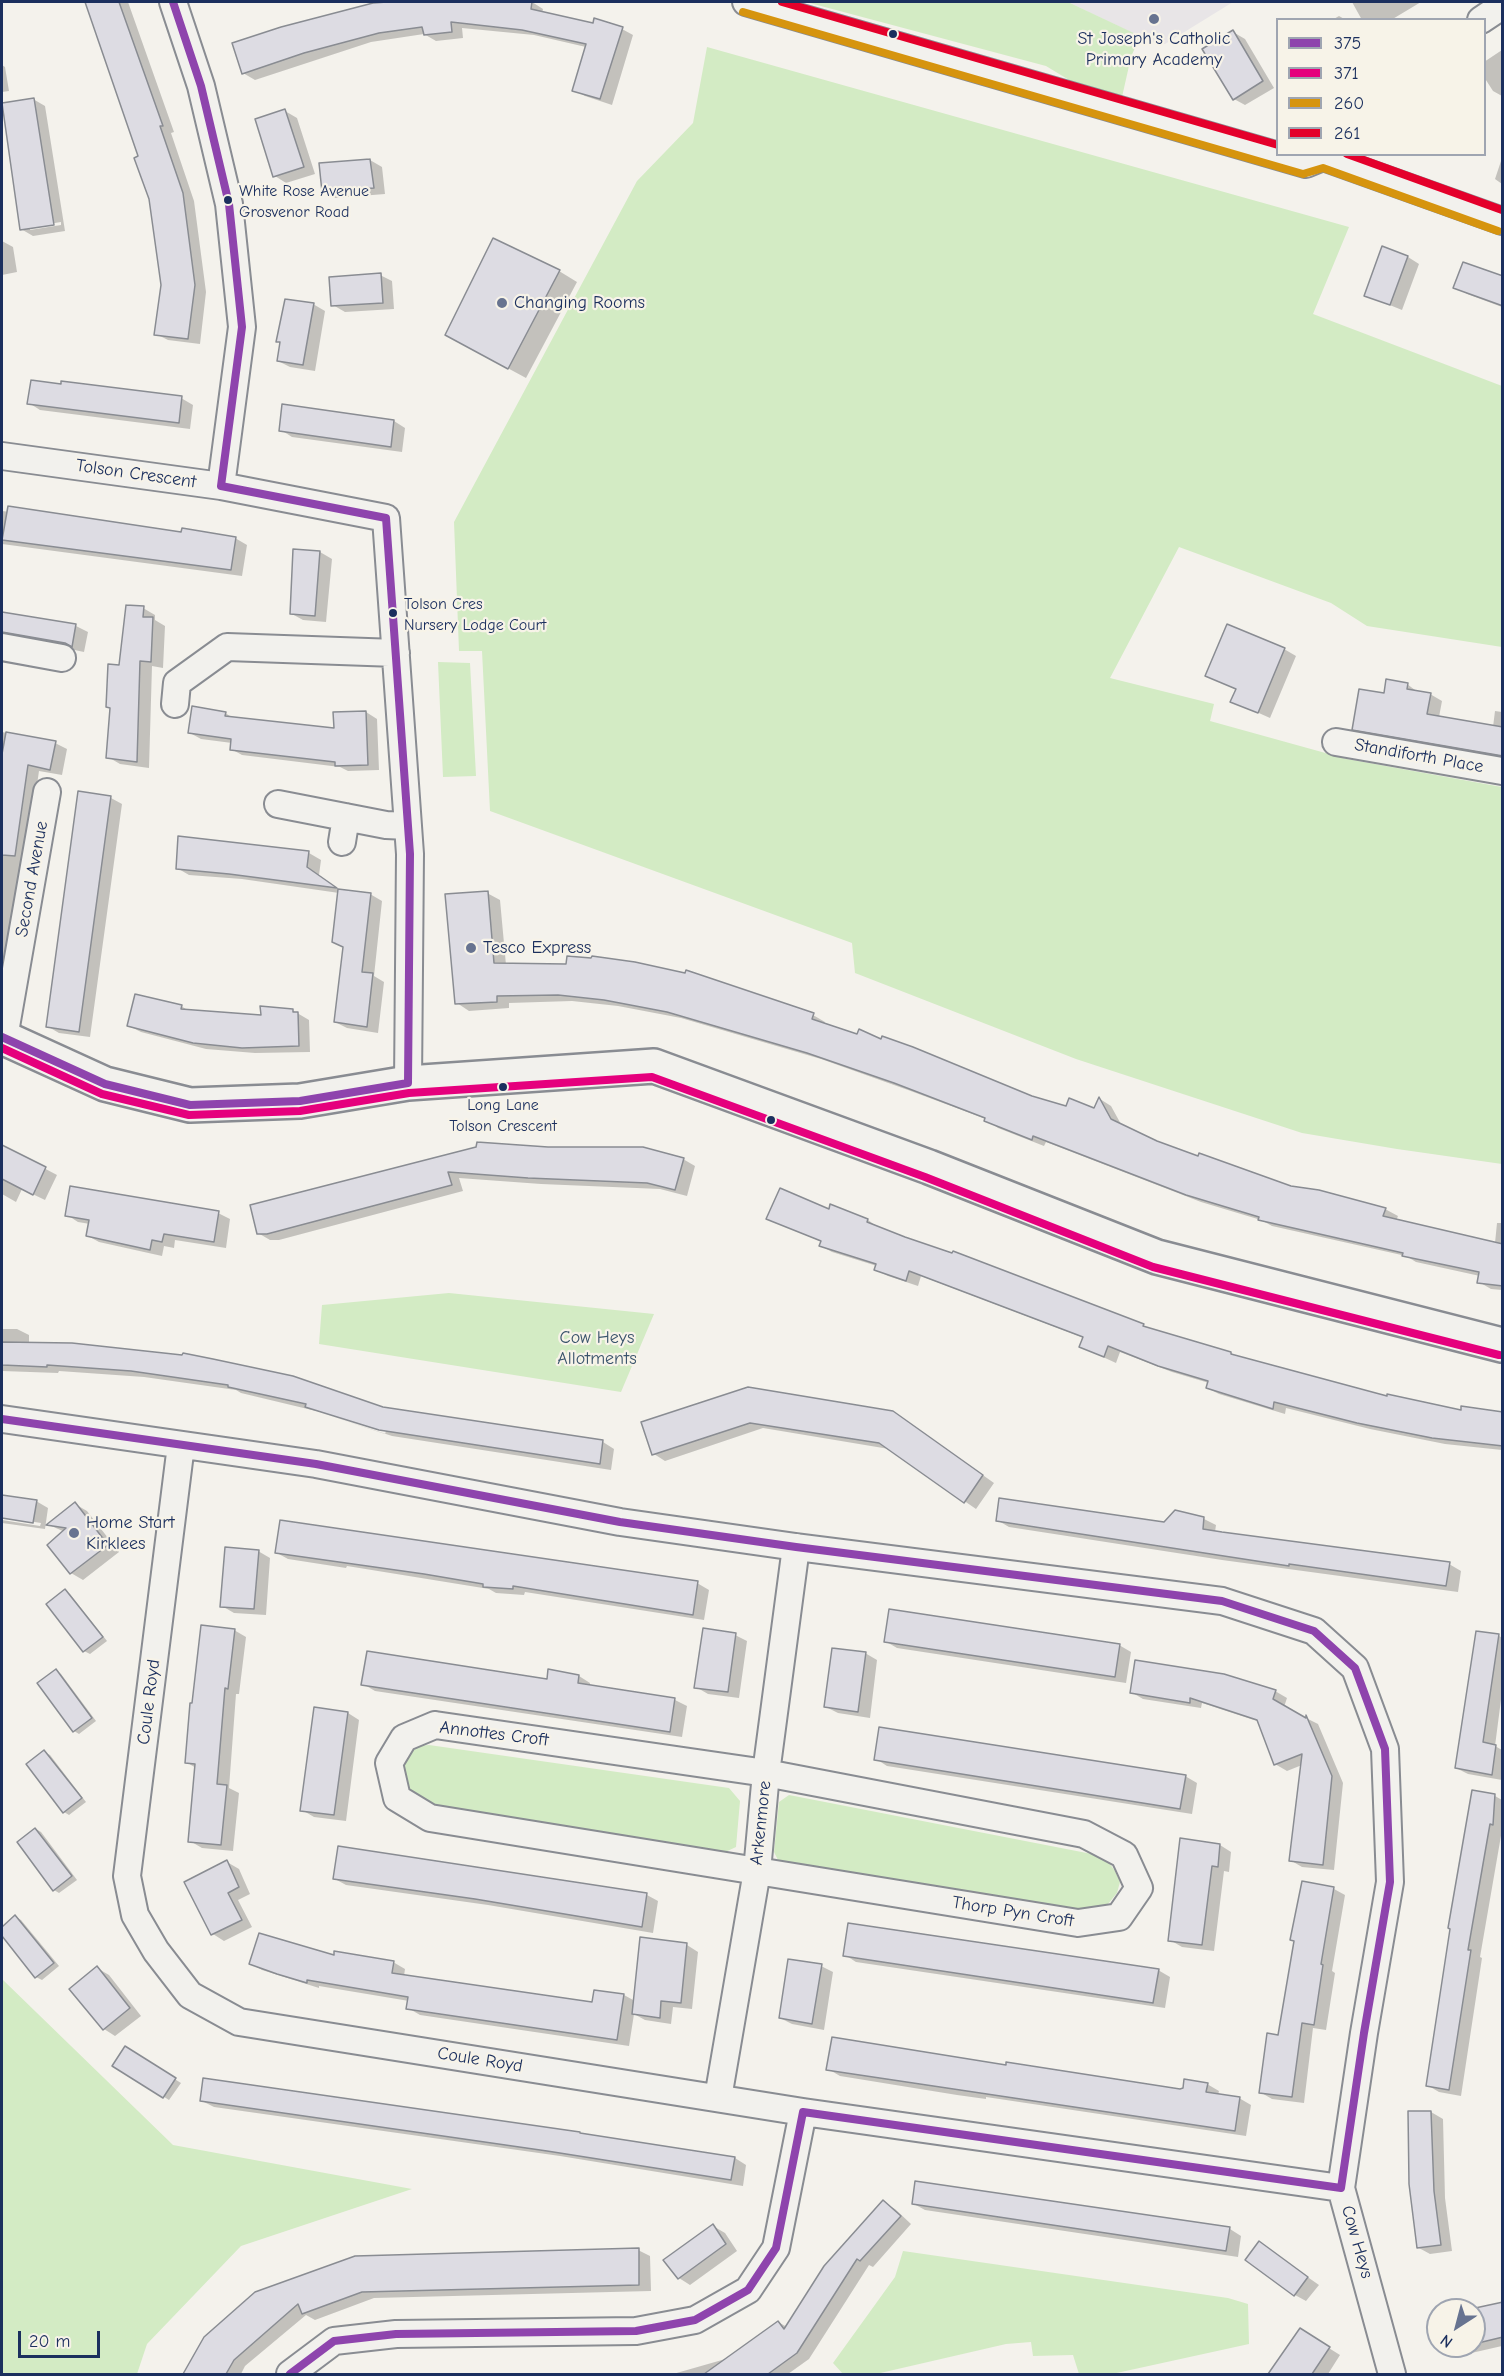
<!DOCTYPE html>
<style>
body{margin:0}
#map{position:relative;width:1504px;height:2376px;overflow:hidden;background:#f4f2ec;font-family:"Comic Neue",sans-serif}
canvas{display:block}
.frame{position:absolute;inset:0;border:3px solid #1b2f5e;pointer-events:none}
.legend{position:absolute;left:1276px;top:18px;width:210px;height:138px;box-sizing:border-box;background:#f7f3e8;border:2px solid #9fa5b1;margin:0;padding:8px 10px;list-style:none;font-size:18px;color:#1b2f5e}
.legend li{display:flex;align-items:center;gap:12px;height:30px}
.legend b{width:30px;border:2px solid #9fa5b1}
.north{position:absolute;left:1426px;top:2298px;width:60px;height:60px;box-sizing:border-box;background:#f7f3e8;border:2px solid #9fa5b1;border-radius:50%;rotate:216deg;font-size:16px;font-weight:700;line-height:24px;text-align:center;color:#1b2f5e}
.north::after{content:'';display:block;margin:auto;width:21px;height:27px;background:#677390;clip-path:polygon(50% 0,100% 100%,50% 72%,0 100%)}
.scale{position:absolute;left:18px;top:2331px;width:82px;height:27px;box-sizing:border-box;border:3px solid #1b2f5e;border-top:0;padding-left:8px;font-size:18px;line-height:21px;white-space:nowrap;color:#1b2f5e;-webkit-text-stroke:4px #f7f3e8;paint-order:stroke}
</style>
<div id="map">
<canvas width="1504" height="2376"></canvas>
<div class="frame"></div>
<ul class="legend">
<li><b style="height:8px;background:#8e44ad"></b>375</li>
<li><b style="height:8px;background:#e5007d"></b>371</li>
<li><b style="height:8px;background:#d6940e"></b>260</li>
<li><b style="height:8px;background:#e4002b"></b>261</li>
</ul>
<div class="north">N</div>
<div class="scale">20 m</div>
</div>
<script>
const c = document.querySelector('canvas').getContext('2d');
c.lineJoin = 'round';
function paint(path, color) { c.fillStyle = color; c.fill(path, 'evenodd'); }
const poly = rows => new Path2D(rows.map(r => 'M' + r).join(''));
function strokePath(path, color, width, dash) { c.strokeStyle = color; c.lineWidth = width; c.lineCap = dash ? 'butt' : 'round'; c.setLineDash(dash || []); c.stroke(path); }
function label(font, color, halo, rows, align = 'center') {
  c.font = font + ' "Comic Neue",sans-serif'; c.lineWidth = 4.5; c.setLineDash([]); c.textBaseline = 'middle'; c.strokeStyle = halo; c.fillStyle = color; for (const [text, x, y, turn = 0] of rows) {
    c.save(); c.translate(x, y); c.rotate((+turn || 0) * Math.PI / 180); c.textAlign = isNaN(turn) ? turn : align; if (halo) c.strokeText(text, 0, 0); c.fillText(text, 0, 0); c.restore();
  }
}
paint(poly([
 [1068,2,1233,2,1165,44,1151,42]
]), '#e8e5e7');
paint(poly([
 [806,2,1068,2,1140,36,1131,57,1122,97,1079,86,1046,66],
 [707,47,1349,227,1313,314,1502,386,1502,647,1367,626,1331,603,1179,547,1110,678,1214,704,1210,721,1347,759,1502,787,1502,1164,1397,1149,1302,1133,1076,1059,855,973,852,943,490,811,482,651,459,651,454,522,637,181,693,123],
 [438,662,470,663,476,776,443,777],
 [449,1293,654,1314,621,1392,319,1344,322,1305],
 [429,1745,729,1788,740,1801,736,1847,721,1854,423,1803,406,1794,399,1763,418,1746],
 [789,1795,1097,1855,1107,1860,1115,1871,1120,1882,1117,1893,1103,1910,1084,1913,779,1862,774,1852,779,1802],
 [2,1979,173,2145,412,2189,241,2246,147,2344,137,2374,2,2374],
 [903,2251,1228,2298,1248,2304,1249,2344,1112,2374,1079,2374,1073,2355,1033,2356,1031,2342,1006,2344,876,2374,843,2374,833,2363,895,2277]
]), '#d3ebc4');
paint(poly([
 [86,2,128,2,174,132,171,133,194,201,206,292,200,344,168,340,156,334,162,285,150,199,140,157],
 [399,2,532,2,543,9,542,13,622,29,633,35,612,105,585,96,574,90,586,47,534,35,462,28,463,38,436,41,424,34,371,42,255,80,243,73,373,4],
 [1352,2,1421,2,1391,20,1362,20],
 [1339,16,1346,20,1332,20],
 [1233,32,1245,39,1274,88,1245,105,1234,99],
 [1502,50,1502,96,1493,91,1484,77,1484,62],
 [2,65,5,67,9,91,2,92],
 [33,99,45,106,65,231,33,236,21,229],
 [61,222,61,225,30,230,30,227],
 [285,111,297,118,315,174,286,183,275,176],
 [1502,158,1502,184,1495,179],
 [370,160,382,167,385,194,335,198,323,191],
 [2,241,13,247,17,272,2,275],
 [1408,257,1419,264,1402,310,1365,295],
 [559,271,577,282,526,378,465,345],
 [380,275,392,281,394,309,345,312,333,305],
 [1502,278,1502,307,1467,294,1455,287],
 [313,304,325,311,315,371,290,367,278,361,281,343,278,341],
 [181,398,193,405,190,429,40,410,29,403],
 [394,421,405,428,402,452,292,437,281,430],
 [2,511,235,538,247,545,242,576,2,544],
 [295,550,320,552,332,559,326,622,303,620,292,614],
 [143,608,155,615,155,620,165,626,163,668,152,666,149,768,120,764,108,757,111,709,107,707],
 [2,612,76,626,88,632,84,652,18,638,2,645],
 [1284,649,1296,656,1270,718,1232,701,1237,690,1207,676],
 [1407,684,1419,693,1430,694,1442,701,1439,717,1493,727,1495,711,1502,712,1502,760,1365,736,1354,729,1385,695],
 [366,712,377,719,379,770,348,771,340,767,242,755,231,749,232,743,201,739,190,733,225,713,235,719,335,730],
 [2,732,55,743,67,749,62,775,39,771,9,978,2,976],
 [111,798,122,804,90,1037,59,1033,47,1026],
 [180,838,309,853,321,860,319,875,340,891,370,894,382,901,374,976,384,982,378,1033,347,1028,335,1022,344,948,334,942,339,893,242,879,189,875,177,868],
 [487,893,500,900,506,965,813,1015,825,1022,824,1025,1032,1098,1067,1107,1094,1110,1100,1099,1111,1106,1122,1126,1157,1142,1291,1188,1385,1209,1398,1216,1396,1221,1495,1243,1497,1223,1502,1223,1502,1290,1491,1289,1479,1282,1480,1276,1416,1262,1406,1256,1272,1226,1261,1220,1201,1202,1046,1142,1044,1146,998,1128,986,1119,908,1090,821,1059,681,1018,618,1006,572,1001,509,1003,509,1008,469,1011,457,1003],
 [181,1006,189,1011,263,1017,292,1010,309,1020,310,1052,255,1053,206,1049,141,1032,129,1026],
 [2,1146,57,1175,45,1200,22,1189,16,1202,2,1194],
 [478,1148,683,1159,695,1166,687,1196,660,1189,541,1184,459,1178,463,1191,279,1240,270,1240,258,1233],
 [831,1206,868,1220,879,1228,953,1255,953,1253,1153,1331,1231,1353,1239,1358,1388,1398,1462,1411,1502,1414,1502,1450,1445,1444,1370,1429,1286,1408,1285,1414,1219,1394,1207,1388,1209,1383,1172,1372,1120,1352,1116,1363,1081,1347,1084,1338,921,1276,918,1286,888,1276,876,1270,877,1266,832,1252,821,1246,822,1242,768,1219,830,1211],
 [218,1213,230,1219,226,1248,175,1240,174,1248,164,1246,162,1256,99,1242,88,1236,90,1224,78,1222,67,1215],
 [2,1329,17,1329,29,1335,29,1344,383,1408,603,1442,614,1449,611,1470,392,1436,319,1412,385,1434,386,1431,312,1407,316,1411,241,1393,236,1390,144,1377,59,1371,58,1373,2,1371],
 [905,1420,994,1483,976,1509,889,1449,763,1428,665,1461,654,1454,643,1423],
 [2,1496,36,1501,48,1508,45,1529,2,1523,2,1520,40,1526,41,1523,2,1517],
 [75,1504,87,1511,119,1552,83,1580,71,1573,65,1532,49,1525],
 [1204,1519,1216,1525,1215,1532,1449,1564,1461,1571,1458,1592,1222,1560,1009,1527,997,1520,1165,1524],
 [258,1551,270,1558,266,1615,234,1613,222,1606],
 [277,1553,697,1583,709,1590,704,1620,525,1592,524,1595,496,1593,489,1589,347,1566,346,1568,288,1559],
 [65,1591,70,1594,107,1641,90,1654,84,1651,48,1604],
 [234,1630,246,1637,239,1694,236,1694,229,1788,239,1793,233,1851,202,1848,190,1841,196,1768,186,1762],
 [735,1635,747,1641,739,1698,708,1694,696,1687],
 [1498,1635,1502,1638,1502,1692,1495,1746,1502,1750,1502,1780,1468,1774,1456,1768],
 [885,1641,1119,1645,1131,1652,1126,1683,897,1648],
 [865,1653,877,1660,870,1718,838,1713,826,1707],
 [56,1670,61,1674,96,1721,79,1734,74,1731],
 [579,1676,590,1683,590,1686,675,1700,687,1706,682,1737,375,1691,363,1684,549,1680],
 [1275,1691,1287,1698,1284,1707,1318,1724,1343,1783,1334,1870,1302,1867,1290,1860,1302,1765,1287,1771,1275,1764,1260,1722,1202,1703,1201,1708,1143,1699,1131,1692],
 [348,1713,359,1720,346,1821,314,1817,302,1810],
 [44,1752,50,1755,86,1802,69,1815,64,1812],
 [876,1759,1185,1776,1197,1783,1192,1814,887,1766],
 [1495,1796,1502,1800,1502,1830,1480,1957,1482,1958,1461,2096,1439,2092,1427,2085],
 [36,1829,41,1832,77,1880,59,1893,54,1890],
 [1220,1845,1231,1852,1229,1872,1224,1871,1214,1951,1182,1947,1170,1940],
 [227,1862,239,1869,250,1894,238,1900,252,1927,224,1941,213,1934,186,1882],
 [335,1879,647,1895,658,1901,653,1933,488,1905,346,1885],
 [1334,1889,1345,1895,1332,1971,1335,1973,1326,2030,1313,2028,1304,2103,1272,2099,1260,2092],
 [16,1917,21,1920,59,1966,42,1980,36,1977,2,1934,2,1929],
 [687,1945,698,1952,692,2009,673,2007,671,2024,645,2020,634,2014,629,2046,420,2015,408,2008,409,2001,319,1986,319,1988,262,1970,251,1964,335,1957,393,1962,405,1969,404,1976,594,2004,596,1991,624,1995,635,2001],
 [845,1955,1158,1970,1170,1977,1165,2008,856,1962],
 [821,1966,833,1972,824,2030,792,2024,780,2018],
 [97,1968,109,1975,141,2016,115,2036,104,2029],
 [125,2048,181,2083,169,2100,114,2065],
 [1007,2066,1180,2090,1207,2084,1219,2091,1218,2095,1239,2098,1251,2105,1246,2136,986,2097,986,2099,957,2095,840,2076,828,2069],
 [202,2101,735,2158,746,2165,743,2186,560,2156,214,2107],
 [1431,2112,1443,2119,1445,2198,1452,2251,1430,2254,1419,2248],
 [883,2202,895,2209,911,2224,873,2267,869,2265,809,2359,788,2374,673,2374,729,2358,778,2322,787,2327],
 [914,2204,1230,2229,1241,2236,1238,2257,925,2210],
 [713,2226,725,2233,737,2251,690,2285,679,2278],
 [1259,2243,1319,2285,1306,2301,1295,2295],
 [638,2250,650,2256,651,2291,374,2298,315,2320,306,2315,245,2366,241,2374,185,2374,205,2338,256,2293],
 [1502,2304,1502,2346,1467,2354,1456,2347,1474,2346,1473,2310],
 [1300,2330,1340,2355,1328,2374,1270,2374]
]), '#0003');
const building = poly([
 [85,2,119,2,163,126,160,126,183,193,195,285,188,339,154,335,161,285,149,199,134,158,138,156,85,2],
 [387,2,532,2,531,9,593,23,594,18,623,27,600,99,572,91,586,44,522,30,451,22,452,32,424,35,422,27,379,33,304,53,242,74,232,43,281,27,373,3,387,2],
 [1233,30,1263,81,1233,100,1202,49,1233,30],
 [34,98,54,225,20,230,2,103,34,98],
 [285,109,304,167,273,177,255,119,285,109],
 [370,159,374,188,322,192,319,163,370,159],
 [493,238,560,270,508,369,445,335,493,238],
 [1382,246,1408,256,1390,305,1364,296,1382,246],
 [1463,262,1503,276,1503,306,1453,288,1463,262],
 [381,273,383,303,331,306,329,277,381,273],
 [285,299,314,303,303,365,277,361,280,342,276,342,285,299],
 [31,380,61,384,61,381,182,396,179,423,27,404,31,380],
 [282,404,394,420,391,447,279,431,282,404],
 [8,506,181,532,182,528,236,537,231,570,2,540,8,506],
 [293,549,320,551,315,616,290,614,293,549],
 [126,605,144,606,143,617,153,617,151,662,140,661,137,762,106,758,110,708,106,707,108,664,119,665,126,605],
 [2,612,76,624,72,647,65,643,2,632,2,612],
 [1227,624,1285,648,1258,713,1230,702,1236,689,1205,676,1227,624],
 [1386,679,1408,683,1407,689,1431,693,1427,714,1503,727,1503,756,1352,730,1359,689,1384,693,1386,679],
 [192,706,226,712,225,716,334,728,333,712,366,711,368,765,335,766,335,762,230,750,231,739,188,733,192,706],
 [6,732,56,741,50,770,28,765,15,856,2,855,2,754,6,732],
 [78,791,111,796,79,1032,46,1027,78,791],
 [178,836,309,851,307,867,337,888,229,874,176,869,178,836],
 [338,889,371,893,362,972,373,973,367,1027,334,1022,343,947,332,942,338,889],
 [488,891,494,963,566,964,567,956,591,958,592,956,635,962,685,973,686,970,814,1013,812,1019,857,1034,859,1029,881,1039,882,1036,913,1047,1032,1096,1066,1106,1069,1098,1094,1108,1099,1097,1111,1119,1157,1141,1198,1156,1199,1153,1291,1186,1319,1190,1386,1208,1383,1216,1503,1244,1503,1286,1477,1283,1479,1272,1402,1256,1403,1253,1258,1220,1259,1217,1186,1195,1033,1136,1032,1140,984,1121,985,1118,894,1083,807,1053,667,1012,604,1000,558,995,497,996,497,1002,455,1004,445,894,488,891],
 [135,994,182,1005,181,1009,261,1015,260,1006,293,1009,293,1012,298,1012,299,1046,242,1048,193,1043,127,1026,135,994],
 [477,1142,548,1147,643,1147,684,1158,675,1190,647,1183,528,1178,448,1172,452,1185,267,1234,257,1234,250,1205,476,1147,477,1142],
 [2,1145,46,1167,33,1195,2,1179,2,1145],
 [70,1186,219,1211,214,1242,164,1234,162,1242,152,1240,150,1250,86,1236,89,1220,65,1216,70,1186],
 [780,1188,829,1209,830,1204,868,1219,867,1222,905,1237,952,1253,953,1251,1144,1324,1143,1326,1231,1352,1231,1354,1387,1396,1387,1394,1461,1410,1461,1406,1503,1412,1503,1446,1432,1438,1357,1423,1274,1402,1273,1409,1206,1388,1208,1381,1158,1366,1108,1346,1104,1357,1079,1347,1083,1337,909,1271,906,1281,874,1270,876,1264,819,1246,821,1241,766,1219,780,1188],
 [2,1342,72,1343,182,1355,183,1353,213,1359,293,1376,383,1407,603,1440,600,1464,379,1430,305,1407,306,1404,228,1387,228,1385,131,1371,47,1365,47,1367,2,1365,2,1342],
 [748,1387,893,1411,983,1475,964,1503,879,1443,750,1423,652,1455,641,1422,748,1387],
 [2,1495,37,1500,33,1523,2,1518,2,1495],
 [999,1498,1164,1522,1175,1510,1204,1517,1203,1529,1222,1532,1450,1562,1446,1586,1289,1564,1289,1566,996,1521,999,1498],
 [75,1502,108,1545,70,1574,47,1545,66,1528,46,1525,75,1502],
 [280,1520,698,1581,693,1615,513,1586,513,1589,483,1587,483,1584,424,1574,275,1553,280,1520],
 [225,1547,259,1550,254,1609,220,1607,225,1547],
 [65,1589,103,1637,83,1652,46,1604,65,1589],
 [889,1609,1120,1644,1115,1677,884,1642,889,1609],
 [201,1625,235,1629,228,1689,225,1688,217,1784,227,1785,221,1845,188,1842,195,1764,185,1763,190,1703,192,1703,201,1625],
 [703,1628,736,1633,728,1692,694,1688,703,1628],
 [1476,1631,1499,1634,1483,1742,1496,1745,1492,1775,1455,1768,1476,1631],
 [832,1648,866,1652,858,1712,824,1707,832,1648],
 [367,1651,547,1679,548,1669,579,1675,578,1683,675,1698,670,1732,361,1685,367,1651],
 [1135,1660,1224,1674,1276,1690,1273,1699,1306,1718,1306,1715,1332,1776,1323,1865,1289,1861,1302,1754,1274,1765,1257,1720,1190,1698,1190,1703,1130,1693,1135,1660],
 [56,1669,92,1718,73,1732,37,1683,56,1669],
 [314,1707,348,1712,334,1815,300,1811,314,1707],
 [879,1727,1186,1775,1180,1809,874,1760,879,1727],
 [44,1750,82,1798,63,1813,26,1764,44,1750],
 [1472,1790,1495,1794,1493,1825,1490,1824,1468,1950,1471,1950,1449,2090,1426,2086,1450,1929,1448,1928,1472,1790],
 [35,1828,72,1876,53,1891,17,1842,35,1828],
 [1180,1838,1220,1844,1218,1867,1212,1866,1202,1945,1168,1941,1180,1838],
 [338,1846,647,1893,642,1927,475,1899,333,1879,338,1846],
 [227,1860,239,1887,228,1893,242,1920,211,1935,184,1882,227,1860],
 [1302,1881,1334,1887,1321,1964,1323,1965,1314,2025,1302,2023,1292,2097,1259,2093,1267,2033,1278,2035,1294,1941,1290,1940,1302,1881],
 [15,1915,54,1963,35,1978,2,1936,2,1927,15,1915],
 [848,1923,1159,1969,1153,2003,843,1956,848,1923],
 [259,1933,334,1955,334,1951,394,1961,392,1973,592,2002,594,1990,624,1994,617,2040,406,2009,408,1997,307,1980,307,1983,277,1974,249,1964,259,1933],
 [640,1937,687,1943,681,2003,661,2001,660,2018,632,2014,640,1937],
 [788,1959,822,1964,812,2024,779,2018,788,1959],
 [97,1966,130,2008,103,2030,69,1989,97,1966],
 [832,2037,1006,2065,1006,2062,1180,2089,1183,2088,1184,2079,1208,2083,1206,2092,1240,2097,1235,2131,826,2070,832,2037],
 [125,2046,176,2078,163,2098,112,2066,125,2046],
 [203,2078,580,2132,580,2133,735,2157,731,2180,547,2151,200,2101,203,2078],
 [1408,2111,1431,2111,1434,2191,1441,2245,1417,2248,1409,2184,1408,2111],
 [915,2181,1230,2227,1226,2251,912,2204,915,2181],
 [883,2200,901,2216,860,2261,857,2259,797,2353,768,2374,704,2374,778,2321,784,2329,824,2266,883,2200],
 [713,2224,726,2244,678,2279,663,2260,713,2224],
 [1259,2241,1308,2277,1294,2296,1245,2260,1259,2241],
 [639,2248,639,2285,362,2292,302,2314,298,2304,234,2360,226,2374,183,2374,204,2337,255,2292,355,2256,639,2248],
 [1503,2302,1503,2337,1474,2344,1474,2310,1466,2310,1503,2302],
 [1300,2328,1330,2347,1312,2374,1268,2374,1300,2328]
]);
paint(building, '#dddce3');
strokePath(building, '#898c92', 1.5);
const street = poly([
 [173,2,201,86,229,204,242,327,221,486],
 [746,2,1306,164,1323,157,1502,221],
 [1481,20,1502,6],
 [2,456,221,486,386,518,410,854,408,1083],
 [2,647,62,658],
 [175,704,177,683,227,647,396,653],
 [1336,742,1502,771],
 [278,804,386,825,408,826],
 [342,842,346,817],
 [4,1038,47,792],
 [2,1419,316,1464,620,1522,796,1547,1222,1601,1314,1631,1355,1668,1385,1749,1390,1882,1364,2033,1341,2188,1392,2374],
 [181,1445,127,1876,135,1915,156,1951,190,1995,239,2022,803,2112,1341,2188],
 [435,1725,766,1773,1084,1834,1124,1855,1139,1888,1119,1917,1078,1923,430,1818,397,1798,389,1763,404,1738,435,1725],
 [718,2098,757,1871,766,1773,796,1547],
 [290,2374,334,2341,396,2334,636,2331,695,2320,748,2290,776,2248,803,2112]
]);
const secondary = poly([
 [2,1037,105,1084,190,1105,300,1101,408,1083,654,1066,929,1167,1157,1257,1502,1345]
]);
strokePath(street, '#898c92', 30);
strokePath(secondary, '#898c92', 38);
strokePath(street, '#f2f1ed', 26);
strokePath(secondary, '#f2f1ed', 33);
strokePath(poly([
 [2,1037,105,1084,190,1105,300,1101,408,1083,410,854,386,518,221,486,242,327,229,204,201,86,173,2],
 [2,1419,316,1464,620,1522,796,1547,1222,1601,1314,1631,1355,1668,1385,1749,1390,1882,1364,2033,1341,2188,803,2112,776,2248,748,2290,695,2320,636,2331,396,2334,334,2341,290,2374]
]), '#8e44ad', 8);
strokePath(poly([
 [2,1048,102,1094,189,1115,300,1111,409,1093,652,1077,925,1177,1153,1267,1499,1355]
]), '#e5007d', 8);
strokePath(poly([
 [743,12,1303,174,1323,168,1498,231]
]), '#d6940e', 8);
strokePath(poly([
 [782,2,1278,145],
 [1347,154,1502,210]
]), '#e4002b', 8);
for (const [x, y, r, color] of [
 [1154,19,6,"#677390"],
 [893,34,5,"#1b2f5e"],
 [228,200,5,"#1b2f5e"],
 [502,303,6,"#677390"],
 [393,613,5,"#1b2f5e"],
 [471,948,6,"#677390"],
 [503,1087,5,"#1b2f5e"],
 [771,1120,5,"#1b2f5e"],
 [74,1533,6,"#677390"]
]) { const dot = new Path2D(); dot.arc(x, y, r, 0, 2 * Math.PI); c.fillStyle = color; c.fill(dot); strokePath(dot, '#f7f3e8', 2); }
label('16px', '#1b2f5e', '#f7f3e8', [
 ["White Rose Avenue",239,191],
 ["Grosvenor Road",239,212],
 ["Tolson Cres",404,604],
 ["Nursery Lodge Court",404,625],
 ["Long Lane",503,1105,"center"],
 ["Tolson Crescent",503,1126,"center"]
], 'left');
label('18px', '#1b2f5e', '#f7f3e8', [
 ["St Joseph's Catholic",1154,39,"center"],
 ["Primary Academy",1154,60,"center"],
 ["Changing Rooms",514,303],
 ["Tesco Express",483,948],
 ["Home Start",86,1523],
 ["Kirklees",86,1544]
], 'left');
label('18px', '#1b2f5e', '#f7f3e8', [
 ["Tolson Crescent",136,474,8],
 ["Standiforth Place",1419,756,10],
 ["Second Avenue",32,879,-80],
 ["Coule Royd",149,1702,-83],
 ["Annottes Croft",494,1734,7],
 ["Arkenmore",761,1823,-84],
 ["Thorp Pyn Croft",1013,1912,9],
 ["Coule Royd",480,2060,9],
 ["Cow Heys",1357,2242,74]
]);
label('18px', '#3a546c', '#f7f3e8', [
 ["Cow Heys",597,1338],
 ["Allotments",597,1359]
]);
</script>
